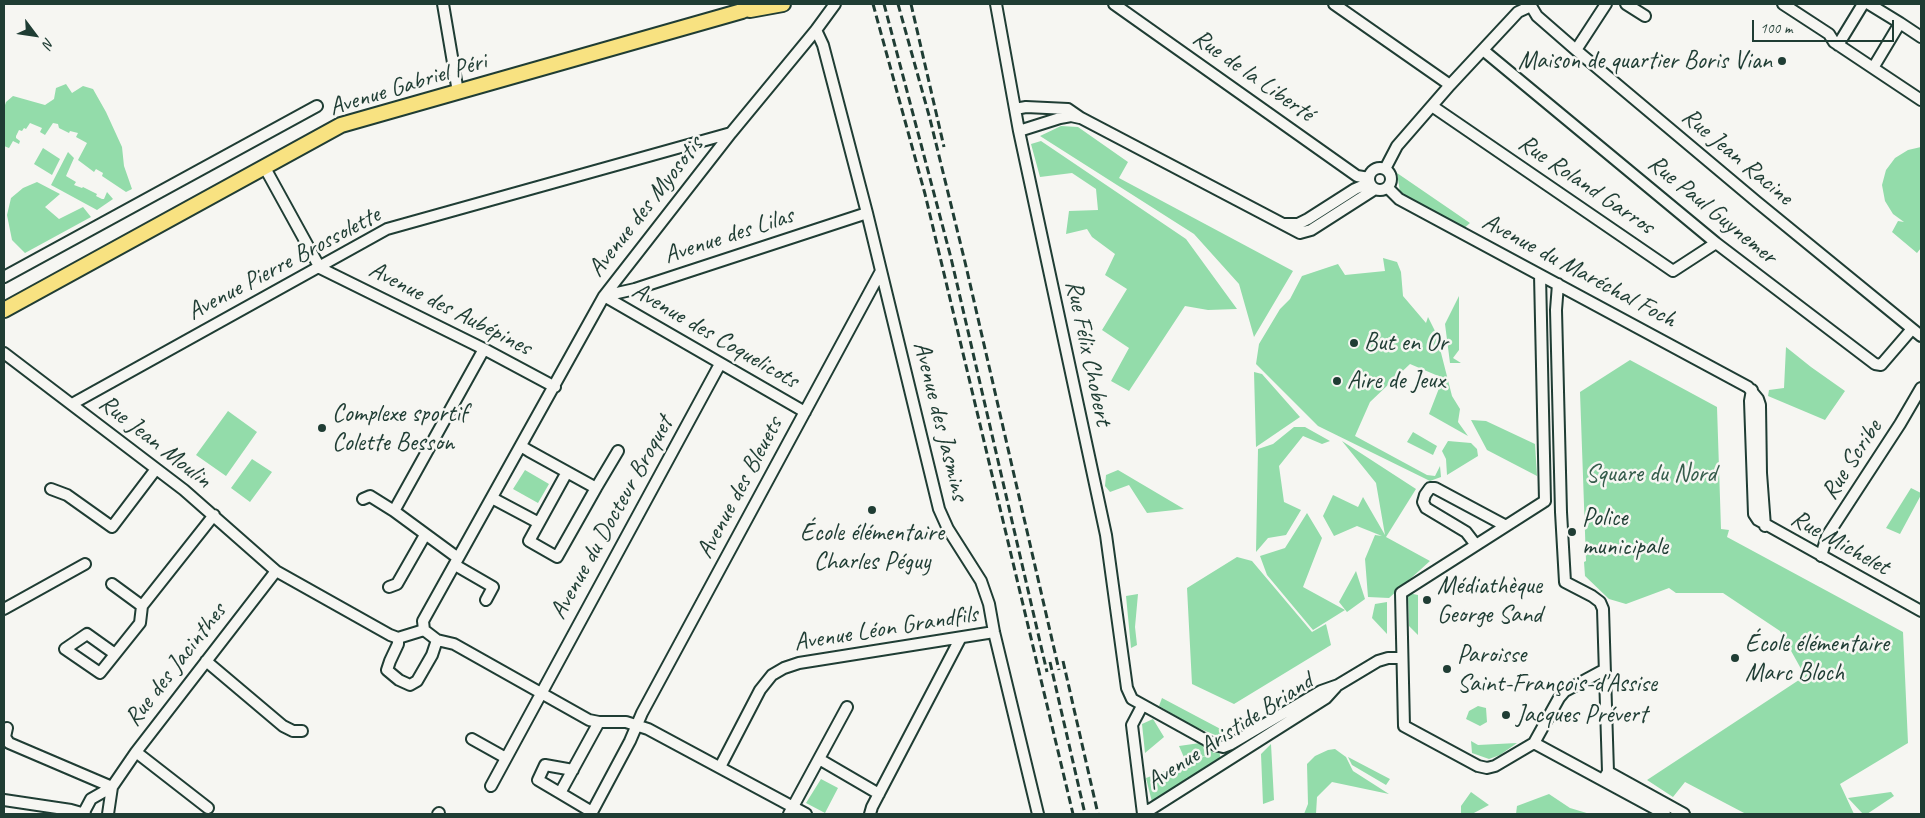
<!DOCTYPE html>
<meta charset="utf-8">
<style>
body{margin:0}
#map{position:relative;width:1925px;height:818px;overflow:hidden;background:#f6f6f2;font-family:Caveat,sans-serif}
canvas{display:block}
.frame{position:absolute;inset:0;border:5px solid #1f3d34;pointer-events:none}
.north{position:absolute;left:10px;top:10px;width:50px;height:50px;-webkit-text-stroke:4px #f6f6f2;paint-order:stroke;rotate:121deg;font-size:14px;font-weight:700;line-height:20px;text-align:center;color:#1f3d34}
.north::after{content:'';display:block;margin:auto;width:18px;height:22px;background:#1f3d34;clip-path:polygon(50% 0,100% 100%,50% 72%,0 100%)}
.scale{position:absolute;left:1752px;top:20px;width:142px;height:22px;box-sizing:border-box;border:2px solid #1f3d34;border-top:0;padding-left:6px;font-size:15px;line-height:18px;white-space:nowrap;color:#1f3d34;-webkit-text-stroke:4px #f6f6f2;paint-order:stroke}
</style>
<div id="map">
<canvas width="1925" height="818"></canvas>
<div class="frame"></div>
<div class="north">N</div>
<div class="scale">100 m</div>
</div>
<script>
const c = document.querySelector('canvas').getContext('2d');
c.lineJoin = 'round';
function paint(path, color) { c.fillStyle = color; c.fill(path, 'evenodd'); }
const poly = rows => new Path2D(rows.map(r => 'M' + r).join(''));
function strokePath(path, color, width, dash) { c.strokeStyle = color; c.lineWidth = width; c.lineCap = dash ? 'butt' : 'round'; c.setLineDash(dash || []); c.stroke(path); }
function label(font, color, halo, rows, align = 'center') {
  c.font = font + ' Caveat,sans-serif'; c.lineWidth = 5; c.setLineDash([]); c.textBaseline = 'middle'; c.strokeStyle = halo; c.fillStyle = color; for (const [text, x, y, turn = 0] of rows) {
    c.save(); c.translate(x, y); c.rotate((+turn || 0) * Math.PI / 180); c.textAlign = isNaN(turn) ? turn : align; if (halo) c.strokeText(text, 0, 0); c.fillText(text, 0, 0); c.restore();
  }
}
paint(poly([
 [66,84,72,93,83,86,93,89,106,112,122,147,124,166,132,189,126,192,102,176,103,173,96,169,94,172,78,160,87,143,76,137,78,133,70,131,69,133,59,128,58,124,53,123,45,135,40,132,42,128,30,123,26,129,24,128,22,131,19,130,16,136,16,138,20,141,19,144,13,141,9,148,4,146,4,108,6,102,13,96,45,105,54,99,56,88],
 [1061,126,1078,127,1128,162,1119,178,1293,271,1254,337,1239,284,1194,234,1040,136],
 [1041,141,1186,239,1237,309,1208,310,1185,306,1129,391,1111,381,1129,348,1102,330,1127,289,1105,275,1115,254,1092,237,1087,229,1066,234,1069,211,1098,210,1096,189,1072,173,1040,177,1031,144],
 [1921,147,1921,248,1917,253,1892,232,1898,221,1904,222,1893,214,1885,201,1882,185,1886,170,1895,158,1908,150],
 [43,148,60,159,52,175,34,164],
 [68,152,74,158,66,176,76,182,74,185,82,188,83,187,97,194,96,196,102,199,104,199,107,192,113,199,97,210,51,185],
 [1397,173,1470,223,1462,230,1421,208,1400,192],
 [37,182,60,194,45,207,59,219,83,207,91,217,25,253,12,240,7,215,11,198,23,188],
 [1383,258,1397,262,1401,272,1403,296,1426,323,1428,317,1436,333,1452,396,1460,409,1458,422,1468,436,1429,414,1443,378,1410,364,1370,402,1355,436,1427,475,1435,476,1440,466,1441,477,1430,481,1318,426,1256,364,1259,344,1280,309,1290,299,1302,276,1338,264,1345,275,1385,271],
 [1459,296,1459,350,1453,358,1461,363,1450,363,1445,324],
 [1786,347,1811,367,1845,391,1825,420,1768,396,1769,390,1784,388],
 [1630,360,1717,407,1721,529,1729,530,1727,537,1903,632,1908,743,1840,784,1854,814,1746,814,1685,782,1673,797,1647,780,1805,676,1780,631,1723,593,1676,593,1669,588,1626,604,1609,599,1585,576,1584,562,1586,561,1580,392],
 [1254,372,1262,374,1300,417,1256,447],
 [228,411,257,432,226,476,196,455],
 [1471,420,1486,421,1535,444,1537,476,1487,450],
 [1294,427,1305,427,1330,441,1322,444,1303,436,1279,466,1284,502,1301,510,1286,535,1268,538,1256,552,1258,449,1273,444],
 [1413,432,1437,446,1433,455,1407,442],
 [1342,441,1416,489,1386,537,1430,561,1389,598,1368,597,1365,559,1375,535,1382,536,1357,526,1334,536,1323,516,1333,495,1358,507,1363,497,1385,535,1376,483],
 [1448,441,1471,443,1477,449,1478,456,1447,475,1446,459,1442,451],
 [252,459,272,472,250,502,231,488],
 [525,470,549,484,538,503,513,489],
 [1118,470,1184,509,1147,513,1129,485,1110,492,1105,486,1106,475],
 [1911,488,1921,493,1921,495,1900,534,1886,528],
 [1307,513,1322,538,1303,587,1345,610,1313,630,1267,575,1260,556,1285,548],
 [1237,557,1252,561,1312,632,1326,624,1331,645,1234,704,1192,684,1187,588],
 [1356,571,1365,599,1347,612,1339,602],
 [1408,593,1418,595,1418,635,1409,626],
 [1138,594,1135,627,1137,645,1131,648,1126,596],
 [1387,602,1387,634,1372,618,1375,604],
 [1162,698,1230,734,1225,739,1193,726,1159,706],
 [1478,706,1486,708,1487,722,1480,726,1466,719,1469,711],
 [1153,719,1164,737,1145,753,1142,724],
 [1471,741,1478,745,1517,743,1500,755,1489,759,1472,753],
 [1200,743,1214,753,1219,751,1221,760,1152,802,1146,778,1211,754,1186,762,1179,746],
 [1271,744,1274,800,1263,804,1261,754],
 [1335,749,1346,757,1353,771,1389,794,1332,782,1317,797,1316,814,1304,814,1308,804,1307,764,1315,756,1328,750],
 [1348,757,1390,779,1386,785,1352,765],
 [821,779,838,788,825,813,806,803],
 [1471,792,1489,805,1472,814,1461,814,1461,806],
 [1891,792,1894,796,1867,814,1863,814,1848,798],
 [1549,794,1570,808,1590,814,1516,814,1517,806]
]), '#93dcaa');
const minor = poly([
 [443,4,458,92],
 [996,4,1019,131,1106,535,1127,688,1132,699,1215,745,1223,747,1231,744,1321,691,1338,685,1378,661,1388,658,1402,658],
 [1114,4,1357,176,1369,178],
 [1334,4,1450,85],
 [1626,4,1645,16],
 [1783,4,1829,34,1834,42,1921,100],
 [1869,4,1900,23,1873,68],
 [1531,6,1537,16,1576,50,1757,202,1921,336],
 [1900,23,1921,37],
 [816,30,823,45,867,213,939,509,948,529,981,581,989,604,994,632,1038,814],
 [1838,45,1863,4],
 [1483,50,1716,243,1875,364,1881,365,1912,329],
 [1576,50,1606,4],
 [1432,106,1673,271,1716,243],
 [1015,109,1026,107,1068,109,1081,118,1300,233,1311,230,1375,189],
 [1019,131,1060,118,1071,116,1080,118],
 '1369 179a11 11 0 1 1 22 0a11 11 0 1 1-22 0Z',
 [265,168,320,268,484,349,555,387],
 [1385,169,1397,146,1450,85,1518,12,1531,6],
 [1388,188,1399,199,1748,387,1758,399,1760,405,1761,473,1765,526],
 [1284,224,1298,224,1308,219,1355,189,1369,183],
 [1540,275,1545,501],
 [4,277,317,106],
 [1558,284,1556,310,1561,512,1565,582,1592,596,1600,602,1603,609,1608,772,1603,780],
 [604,296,635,289,867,213],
 [604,296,805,412],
 [4,353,184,490,276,571,390,635,398,638,424,630],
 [1752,390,1750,401,1754,514,1758,520,1921,611],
 [72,404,387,229,731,133],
 [521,446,529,451,596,488,557,557,529,541,567,472],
 [596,488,618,451],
 [51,489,67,495,112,527,156,469],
 [492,498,539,523],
 [363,499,370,496,394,511,458,558],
 [1545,501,1401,593,1404,726,1478,766,1487,768,1495,766,1534,743,1559,698,1565,691,1604,670],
 [394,511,484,349],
 [1476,545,1466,532,1426,508,1423,502,1425,495,1430,488,1435,488,1506,526],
 [1821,556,1827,536,1900,424,1921,388],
 [455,565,493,587,486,600],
 [112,584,142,606],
 [389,587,397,584,425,535],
 [4,609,85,564],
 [424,630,423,621,604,296,731,133,816,30,835,4],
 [424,630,437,640,454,644,589,720,599,722,626,722,648,729,806,814],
 [398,638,398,644,390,661,387,670,399,680,410,685,417,681,432,655,437,640],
 [115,654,87,634,65,649,100,673,140,623,142,606,214,515],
 [206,661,283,726,293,731,302,731],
 [1142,706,1132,725,1143,814],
 [7,728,5,737,9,743,112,787],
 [472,739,506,758],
 [1534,743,1665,814],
 [136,752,208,808],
 [819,759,879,794],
 [720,767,760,690,772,675,784,668,799,663,994,632],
 [1608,772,1684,814],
 [491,786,720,364],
 [560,793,538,780,545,765,573,770],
 [4,800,71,810,85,814],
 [592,812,560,793,599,722],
 [1143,812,1151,809,1326,698,1336,687],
 [83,814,91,799,112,787,136,752,276,571],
 [108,814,112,787],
 [438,814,439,813],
 [591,814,630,741,642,713,881,271],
 [789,814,847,707],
 [870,814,872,807,960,639]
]);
const major = poly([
 [750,10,783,4],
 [4,310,341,125,742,11,759,4]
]);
strokePath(minor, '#1f3d34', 14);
strokePath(major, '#1f3d34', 18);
strokePath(minor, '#f6f6f2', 10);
strokePath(major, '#f8e281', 14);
strokePath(poly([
 [873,4,925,194,1073,814],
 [884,4,951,258,1047,672],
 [898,4,930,119,965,262,1059,670],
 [911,4,944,147],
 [1063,661,1098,814],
 [1050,662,1085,814]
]), '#1f3d34', 3, [8, 4]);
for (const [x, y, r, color] of [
 [1782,61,5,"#1f3d34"],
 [1354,343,5,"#1f3d34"],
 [1337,381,5,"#1f3d34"],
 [322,428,5,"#1f3d34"],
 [872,510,5,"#1f3d34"],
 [1572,532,5,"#1f3d34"],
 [1427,600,5,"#1f3d34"],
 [1735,658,5,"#1f3d34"],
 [1447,669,5,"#1f3d34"],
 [1506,715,5,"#1f3d34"]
]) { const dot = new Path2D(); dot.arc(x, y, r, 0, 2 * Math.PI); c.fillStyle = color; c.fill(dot); strokePath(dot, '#f6f6f2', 2); }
label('25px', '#1f3d34', '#f6f6f2', [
 ["Maison de quartier Boris Vian",1772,61,"right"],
 ["But en Or",1364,343],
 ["Aire de Jeux",1347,381],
 ["Complexe sportif",332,414],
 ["Colette Besson",332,443],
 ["Police",1582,518],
 ["municipale",1582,547],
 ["École élémentaire",872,533,"center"],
 ["Charles Péguy",872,562,"center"],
 ["Médiathèque",1437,586],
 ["George Sand",1437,615],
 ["École élémentaire",1745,644],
 ["Marc Bloch",1745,673],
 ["Paroisse",1457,655],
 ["Saint-François-d'Assise",1457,684],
 ["Jacques Prévert",1516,715]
], 'left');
label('25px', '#1f3d34', '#f6f6f2', [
 ["Rue de la Liberté",1253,76,35],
 ["Avenue Gabriel Péri",408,85,-17],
 ["Rue Jean Racine",1737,157,40],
 ["Rue Roland Garros",1586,185,34],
 ["Avenue des Myosotis",646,207,-52],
 ["Rue Paul Guynemer",1712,210,39],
 ["Avenue des Lilas",729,236,-18],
 ["Avenue Pierre Brossolette",284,264,-28],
 ["Avenue du Maréchal Foch",1579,271,28],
 ["Avenue des Aubépines",450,309,27],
 ["Avenue des Coquelicots",715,336,30],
 ["Rue Félix Chobert",1088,353,78],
 ["Avenue des Jasmins",940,421,76],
 ["Rue Jean Moulin",155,442,38],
 ["Rue Scribe",1852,460,-57],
 ["Avenue des Bleuets",740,488,-62],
 ["Avenue du Docteur Broquet",612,518,-61],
 ["Rue Michelet",1840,543,29],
 ["Avenue Léon Grandfils",886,629,-9],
 ["Rue des Jacinthes",176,665,-52],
 ["Avenue Aristide Briand",1230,732,-33]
]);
label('25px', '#365d4c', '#f6f6f2', [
 ["Square du Nord",1651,474]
]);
</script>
